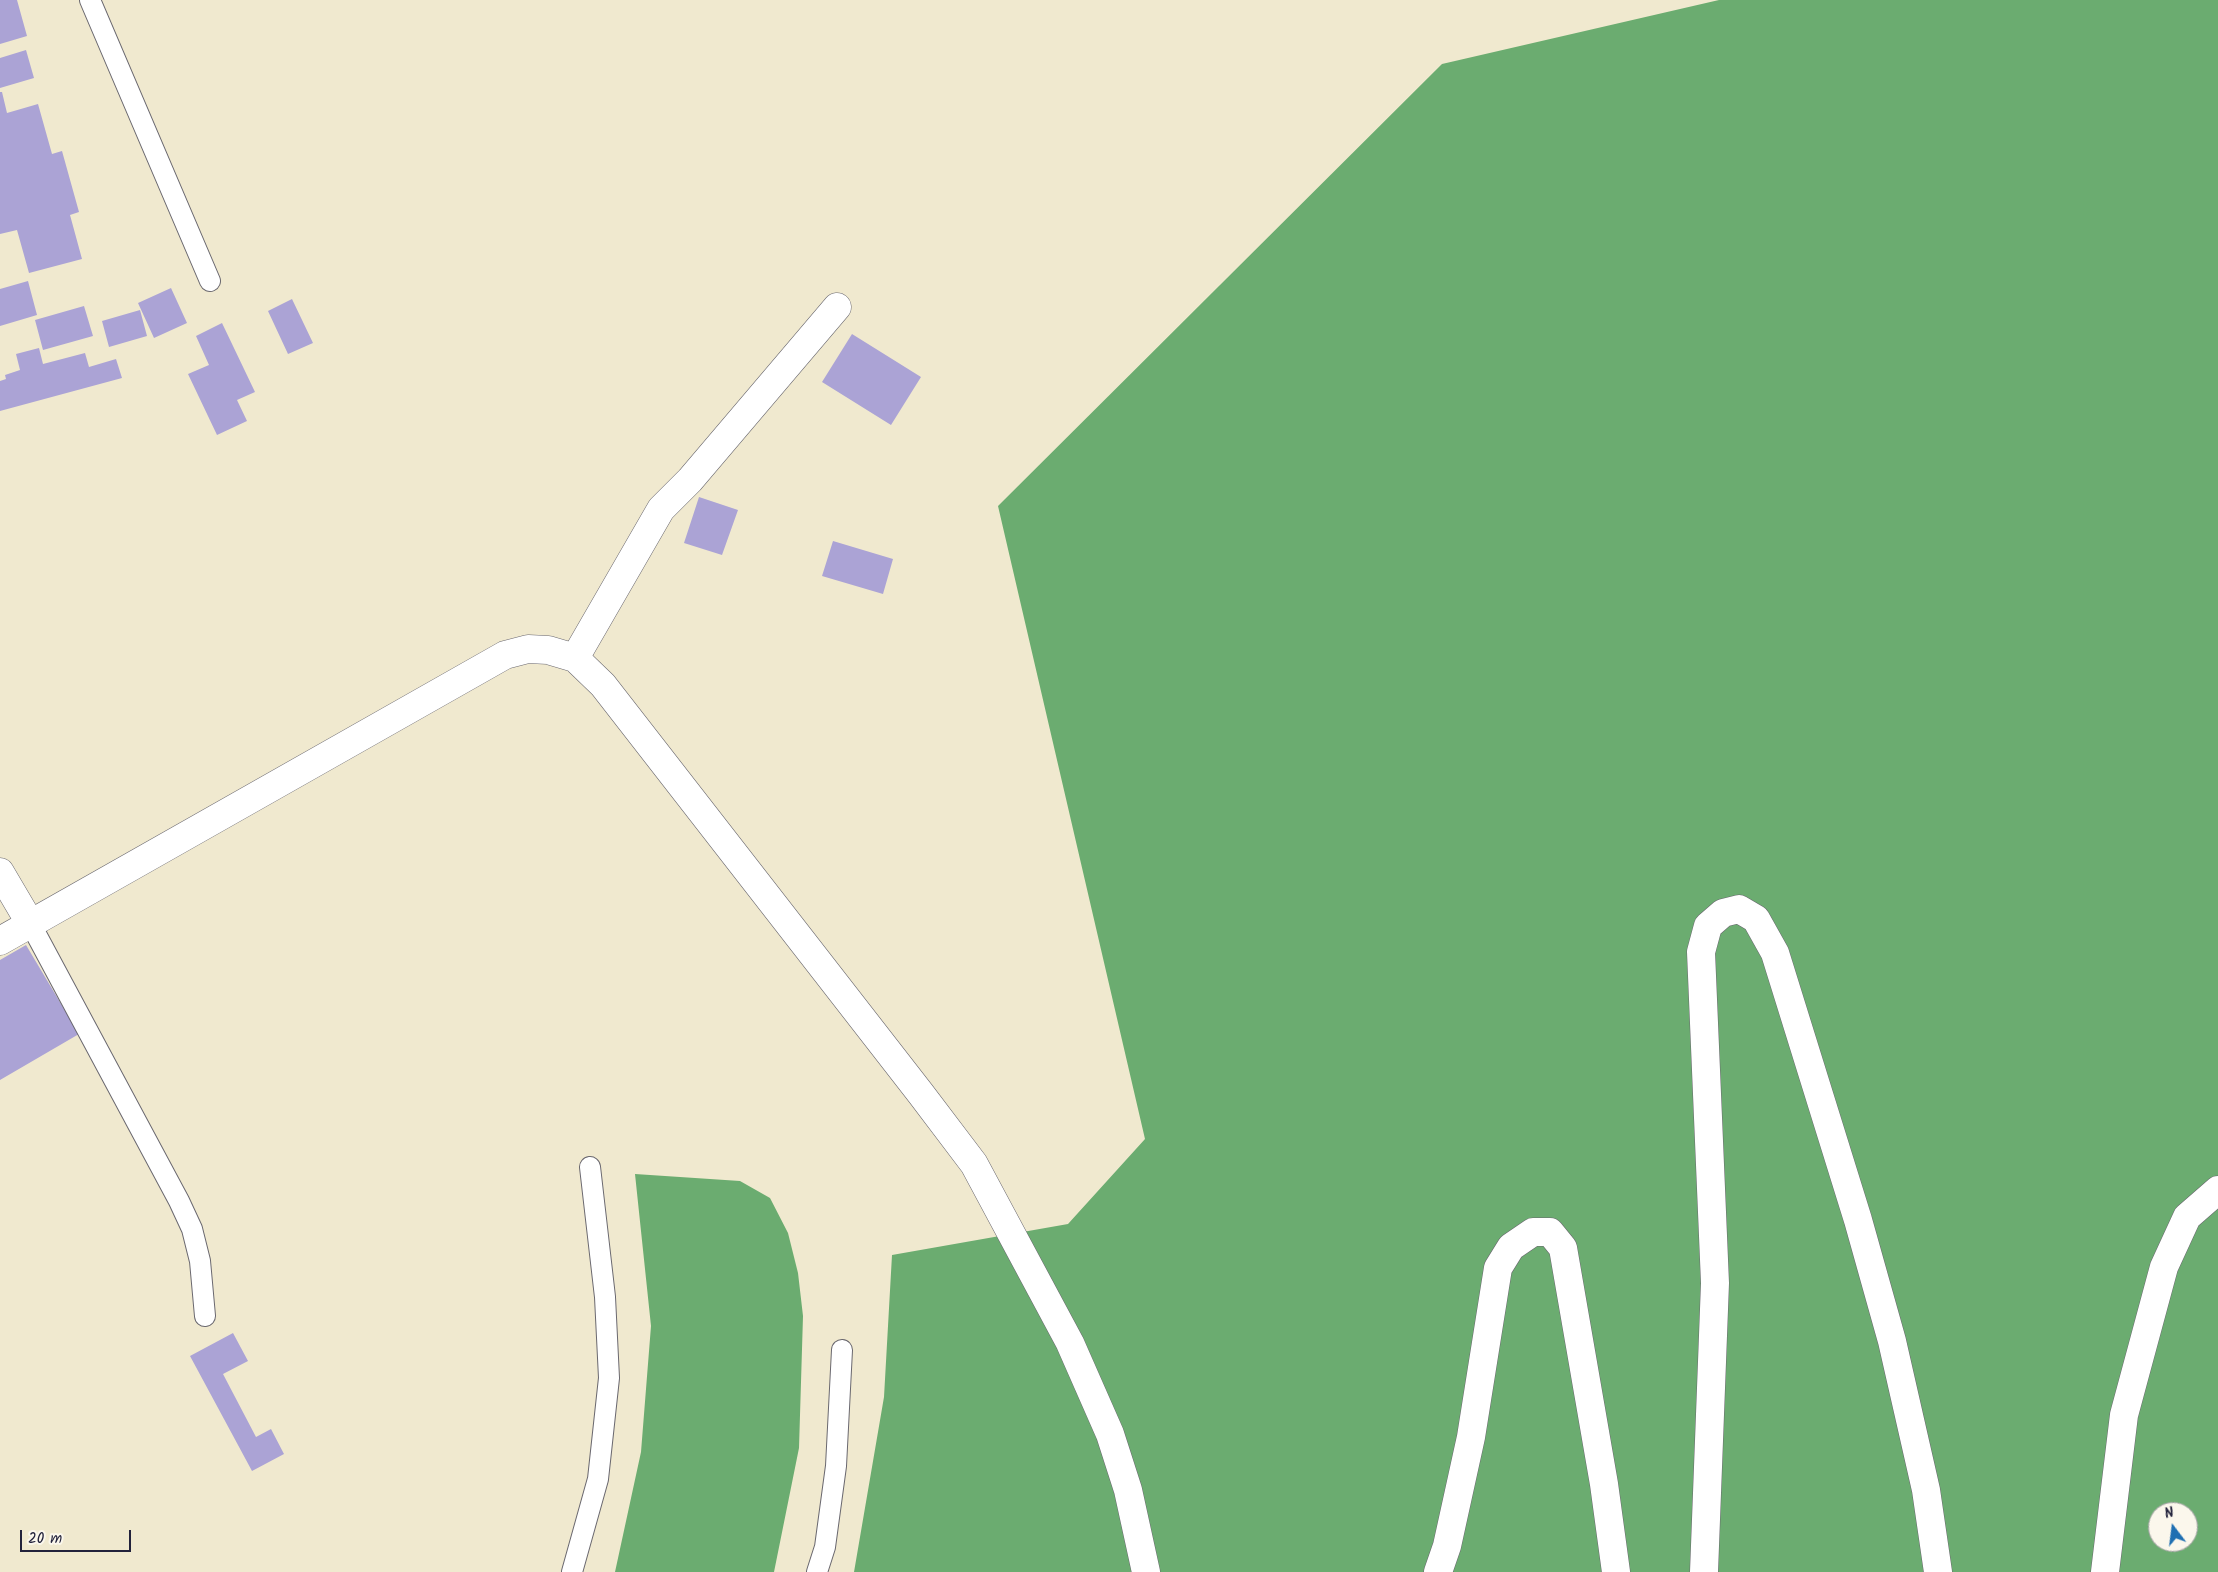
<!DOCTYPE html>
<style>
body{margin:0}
#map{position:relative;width:2218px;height:1572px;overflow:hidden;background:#f0e9cf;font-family:Kalam,sans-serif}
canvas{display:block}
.north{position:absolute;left:2148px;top:1502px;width:50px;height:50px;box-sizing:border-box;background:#fbf7ec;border:1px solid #a4a2a5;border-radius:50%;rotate:345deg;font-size:14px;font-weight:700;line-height:20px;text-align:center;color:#22223b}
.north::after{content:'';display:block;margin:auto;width:18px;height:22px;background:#1f6fb2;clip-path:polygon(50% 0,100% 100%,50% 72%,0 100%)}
.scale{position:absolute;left:20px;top:1530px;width:111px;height:22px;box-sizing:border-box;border:2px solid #22223b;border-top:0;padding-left:6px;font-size:15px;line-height:18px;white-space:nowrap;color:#22223b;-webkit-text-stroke:4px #fbf7ec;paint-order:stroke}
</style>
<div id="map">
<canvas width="2218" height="1572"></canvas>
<div class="north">N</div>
<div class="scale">20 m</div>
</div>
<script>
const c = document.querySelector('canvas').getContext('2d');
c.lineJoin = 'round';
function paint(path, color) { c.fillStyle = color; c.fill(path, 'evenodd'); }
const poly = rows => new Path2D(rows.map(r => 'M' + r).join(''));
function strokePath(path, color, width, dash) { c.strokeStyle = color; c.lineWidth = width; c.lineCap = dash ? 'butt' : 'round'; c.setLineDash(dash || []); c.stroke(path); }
paint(poly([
 [1719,0,2218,0,2218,1572,854,1572,884,1397,892,1255,1068,1224,1145,1139,998,506,1442,64],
 [2158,1512,2188,1512,2188,1542,2158,1542],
 [635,1174,740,1181,770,1198,788,1233,798,1273,803,1316,799,1448,774,1572,615,1572,641,1452,651,1326]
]), '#6bac70');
paint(poly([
 [0,0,17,0,27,36,0,44],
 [26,50,34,78,0,88,0,58],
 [0,92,2,92,7,113,38,104,52,154,62,151,79,212,70,215,82,259,29,273,17,230,0,234],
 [28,281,37,315,0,326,0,289],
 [171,288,187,323,154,338,138,303],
 [292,299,313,343,288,354,268,311],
 [84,306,93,336,43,350,35,320],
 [140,310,147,336,109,347,102,321],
 [222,323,255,392,237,400,247,421,217,435,188,374,209,365,196,336],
 [852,334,921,377,891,425,822,382],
 [39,348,43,364,85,353,89,367,116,359,122,378,0,411,0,381,6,379,5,375,20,370,16,354],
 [699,497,738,510,722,555,684,543],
 [833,541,893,559,883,594,822,576],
 [26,945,79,1034,0,1080,0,960],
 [233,1333,248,1361,223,1374,256,1437,271,1429,284,1454,252,1471,190,1356]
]), '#aba3d5');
const service = poly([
 [90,0,210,281],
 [30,923,179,1201,192,1229,200,1261,205,1316],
 [572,1572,598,1479,609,1378,605,1297,590,1167],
 [817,1572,825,1547,836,1466,842,1350]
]);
const minor = poly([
 [575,658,661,509,690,480,837,307],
 [0,872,30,923],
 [0,941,505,655,528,649,548,650,575,658,603,685,921,1094,974,1164,1070,1343,1110,1434,1128,1490,1146,1572],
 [1438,1572,1447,1546,1471,1437,1498,1268,1511,1247,1533,1232,1550,1232,1563,1248,1604,1484,1616,1572],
 [1704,1572,1715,1283,1701,952,1708,926,1723,913,1739,909,1756,919,1775,953,1858,1220,1892,1341,1926,1490,1938,1572],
 [2105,1572,2124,1415,2164,1267,2187,1217,2218,1190]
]);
strokePath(service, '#6a686f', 22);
strokePath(minor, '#6a686f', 29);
strokePath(service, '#fff', 20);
strokePath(minor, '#fff', 28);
</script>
